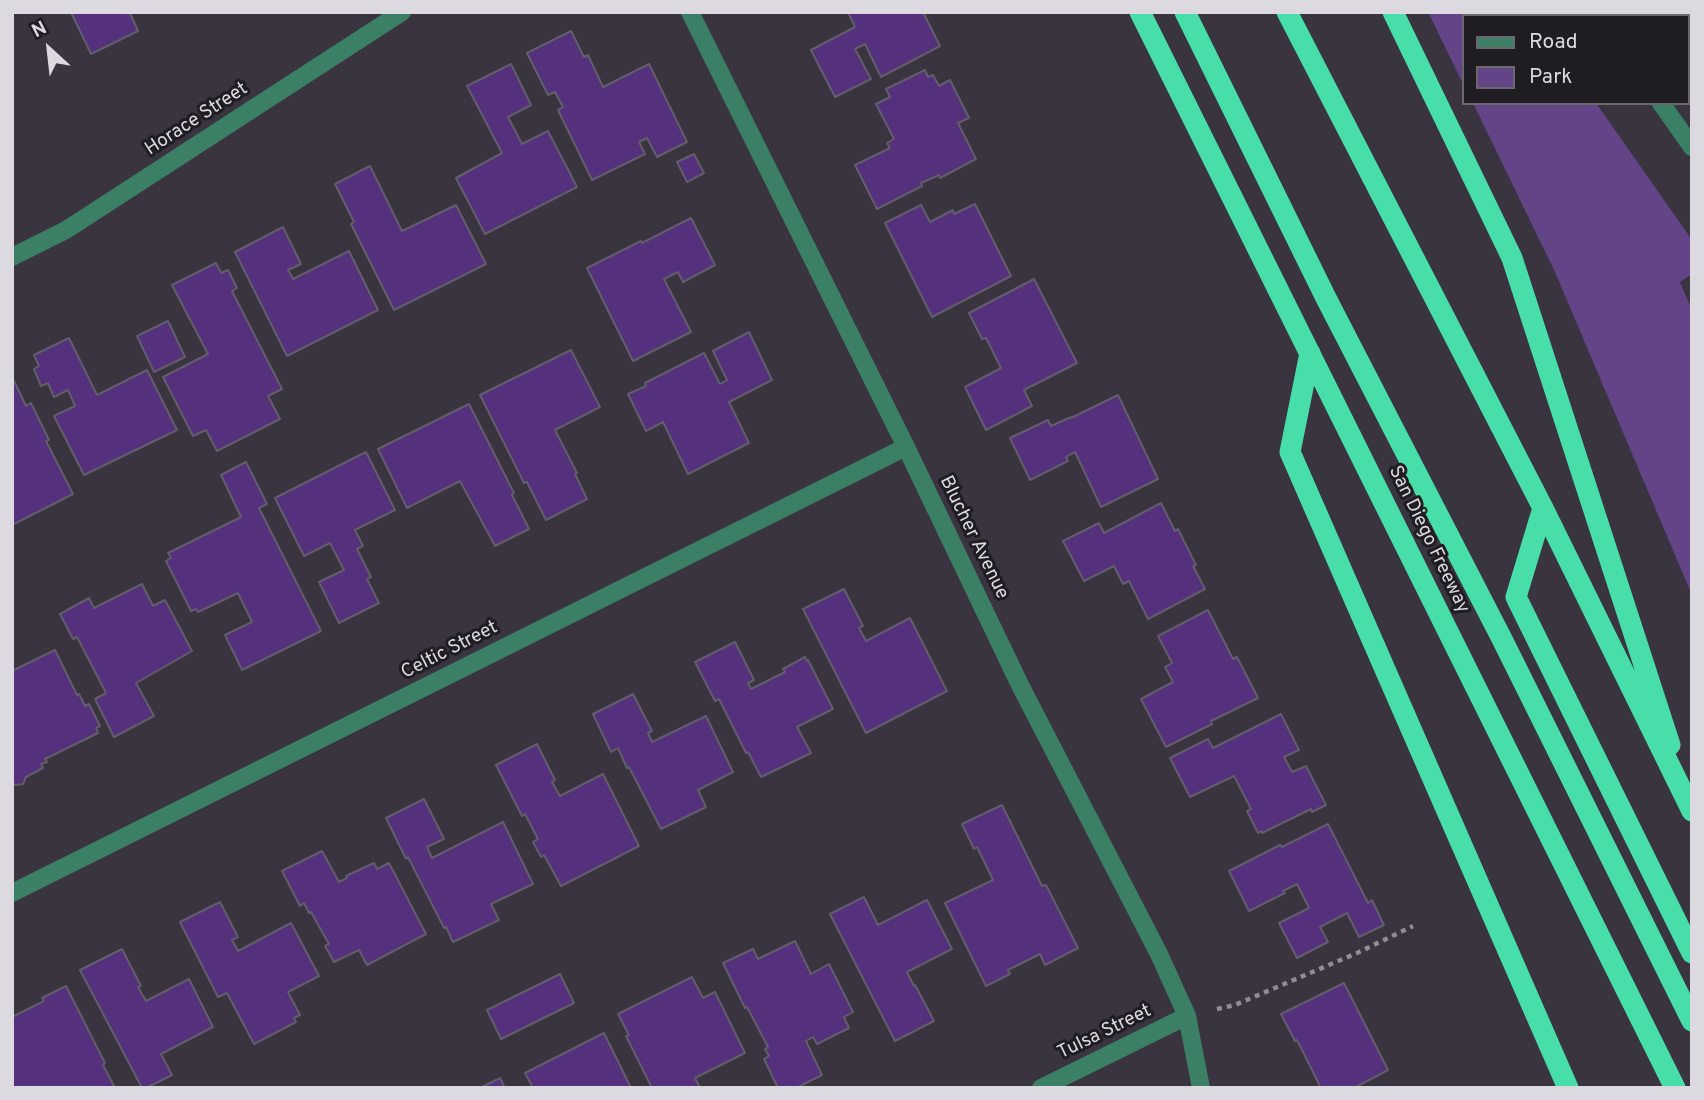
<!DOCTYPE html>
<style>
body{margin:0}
#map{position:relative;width:1704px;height:1100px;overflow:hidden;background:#393440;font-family:Overpass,sans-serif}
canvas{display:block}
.frame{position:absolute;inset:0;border:14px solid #dcd9e1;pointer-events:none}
.legend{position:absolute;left:1462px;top:14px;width:228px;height:91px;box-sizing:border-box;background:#1f1d22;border:2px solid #6b686e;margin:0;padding:9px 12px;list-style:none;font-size:21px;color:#dcd9e1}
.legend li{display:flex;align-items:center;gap:14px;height:35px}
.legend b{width:35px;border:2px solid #6b686e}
.north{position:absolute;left:14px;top:14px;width:70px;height:70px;-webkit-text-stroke:5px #1f1d22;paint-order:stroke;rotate:333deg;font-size:19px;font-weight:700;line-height:28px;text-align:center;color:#dcd9e1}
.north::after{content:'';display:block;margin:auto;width:24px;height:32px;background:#dcd9e1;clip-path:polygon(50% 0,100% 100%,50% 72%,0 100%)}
</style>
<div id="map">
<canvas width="1704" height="1100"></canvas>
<div class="frame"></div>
<ul class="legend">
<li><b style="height:9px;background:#3b8065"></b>Road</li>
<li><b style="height:19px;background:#634487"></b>Park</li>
</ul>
<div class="north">N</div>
</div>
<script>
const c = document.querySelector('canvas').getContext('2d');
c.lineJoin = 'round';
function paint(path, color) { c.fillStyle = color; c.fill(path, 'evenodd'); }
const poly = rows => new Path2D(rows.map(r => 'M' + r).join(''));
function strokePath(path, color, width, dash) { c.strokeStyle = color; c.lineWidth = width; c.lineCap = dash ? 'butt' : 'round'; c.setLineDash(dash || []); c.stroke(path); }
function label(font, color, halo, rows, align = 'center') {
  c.font = font + ' Overpass,sans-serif'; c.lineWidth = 6; c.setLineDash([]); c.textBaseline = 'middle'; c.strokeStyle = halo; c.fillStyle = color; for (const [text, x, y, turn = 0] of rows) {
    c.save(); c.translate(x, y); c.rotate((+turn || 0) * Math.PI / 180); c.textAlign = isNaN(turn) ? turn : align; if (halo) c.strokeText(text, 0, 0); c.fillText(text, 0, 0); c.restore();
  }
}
paint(poly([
 [1428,12,1533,12,1535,16,1464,16,1464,86],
 [1473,103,1596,103,1692,240,1692,274,1680,282,1692,310,1692,595,1555,272]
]), '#634487');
const building = poly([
 [71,12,127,12,128,14,130,13,138,31,91,54,71,12],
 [848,12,923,12,940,46,881,77,865,44,855,49,871,79,835,97,811,50,855,27,848,12],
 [571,31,584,57,588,55,603,87,649,64,687,142,657,157,647,138,639,142,645,154,592,180,558,110,563,107,555,92,548,95,527,53,571,31],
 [511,64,531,105,508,117,522,144,548,131,577,187,485,234,456,178,502,153,467,86,511,64],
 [925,70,928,77,933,75,939,86,950,80,969,118,958,123,976,159,940,178,939,175,921,183,922,186,877,209,855,165,890,148,887,143,894,139,876,104,890,97,886,89,925,70],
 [694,154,704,173,687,182,677,162,694,154],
 [370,166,402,231,456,205,486,264,394,310,351,224,354,222,335,184,370,166],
 [975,204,1011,276,932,317,885,223,921,205,930,222,953,210,954,214,975,204],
 [691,218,715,265,683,282,678,272,664,279,691,332,633,361,587,268,641,241,642,243,691,218],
 [283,227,301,264,288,270,293,279,349,251,378,310,287,356,235,252,283,227],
 [216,263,221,273,228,270,237,288,232,291,282,389,268,396,280,419,217,451,206,430,193,436,163,377,208,354,172,285,216,263],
 [1034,279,1077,363,1024,390,1032,406,986,430,965,387,1001,368,986,338,982,339,969,313,1034,279],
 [168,321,185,357,154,372,137,336,168,321],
 [749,332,772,380,729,402,749,443,688,474,663,422,646,431,628,394,646,386,645,383,704,353,720,384,727,380,713,351,749,332],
 [69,338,97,395,147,370,177,430,84,475,54,416,75,406,68,390,54,397,48,383,41,386,34,369,39,366,34,355,69,338],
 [571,350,600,407,555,430,577,473,575,474,587,499,546,520,527,482,524,483,480,395,571,350],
 [12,377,26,406,31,403,49,440,46,441,73,494,12,525,12,377],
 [1118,395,1158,479,1101,507,1075,452,1066,457,1068,461,1030,480,1010,438,1048,420,1051,426,1071,417,1071,418,1118,395],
 [469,404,514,493,512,495,529,529,495,546,460,481,407,508,378,449,469,404],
 [366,452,395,510,355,530,363,546,357,549,371,577,367,579,379,603,339,623,319,582,344,570,330,543,304,556,275,498,366,452],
 [246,462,267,504,259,508,321,631,242,670,225,635,252,622,238,593,198,612,196,609,191,611,166,561,171,558,168,553,241,517,221,475,246,462],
 [1161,503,1175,531,1178,529,1196,565,1193,566,1205,589,1148,619,1129,581,1123,584,1114,566,1084,581,1063,541,1099,523,1104,533,1161,503],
 [142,584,153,606,165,600,192,651,136,683,154,716,114,737,95,699,106,693,77,637,73,639,60,614,89,598,94,608,142,584],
 [844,589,863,626,859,628,866,641,910,618,947,691,866,733,803,609,844,589],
 [1208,610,1233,659,1237,657,1258,698,1211,721,1212,724,1166,747,1141,699,1173,682,1165,667,1172,663,1158,636,1208,610],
 [735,642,754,680,748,683,751,689,785,672,783,669,805,657,807,661,808,660,833,709,797,727,811,753,761,777,748,752,746,753,719,699,715,701,695,662,735,642],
 [55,650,77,695,79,694,85,706,89,704,100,726,96,728,98,733,45,759,47,762,41,764,43,768,26,777,23,784,16,785,12,784,12,671,55,650],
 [633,694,652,731,648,733,652,742,706,716,733,772,698,790,706,807,661,829,629,767,627,768,618,748,611,752,593,714,633,694],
 [1281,714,1299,750,1284,757,1292,772,1306,766,1326,805,1312,812,1311,809,1262,833,1261,831,1258,833,1247,811,1251,809,1234,776,1190,797,1170,758,1208,739,1213,748,1281,714],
 [537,744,555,780,552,782,560,796,603,774,639,846,561,886,544,855,541,857,533,842,538,839,525,814,522,816,496,765,537,744],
 [424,799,444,839,427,847,432,858,503,822,533,884,491,904,499,920,453,942,446,927,444,928,408,857,406,859,386,818,424,799],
 [1002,805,1042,886,1046,885,1078,948,1045,965,1040,954,1008,970,1010,974,986,986,945,903,993,880,977,847,974,849,962,824,1002,805],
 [1328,824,1368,903,1372,900,1384,925,1359,937,1347,913,1320,927,1328,942,1297,958,1279,923,1309,908,1297,884,1283,891,1285,893,1249,911,1229,871,1280,845,1282,847,1328,824],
 [322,851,339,882,347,878,346,876,374,863,377,869,389,863,426,934,367,965,359,950,334,962,325,946,329,944,311,912,309,913,304,903,300,906,282,871,322,851],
 [864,897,878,925,927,900,952,949,907,972,914,986,915,985,934,1021,895,1041,830,914,864,897],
 [220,902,238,937,232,940,238,951,291,923,319,976,288,992,300,1015,294,1018,296,1022,254,1044,227,993,218,997,180,922,220,902],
 [795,941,811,974,829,964,853,1012,844,1017,849,1028,817,1044,813,1037,806,1041,822,1075,796,1088,778,1088,764,1059,769,1056,765,1049,768,1047,747,1007,745,1008,723,963,753,949,758,959,795,941],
 [122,949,141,986,138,987,146,1001,189,979,213,1027,161,1054,172,1075,146,1088,142,1088,80,970,122,949],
 [560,974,574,1003,501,1039,487,1010,560,974],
 [692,977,703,998,715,992,745,1053,695,1078,700,1088,652,1088,626,1036,629,1035,618,1014,692,977],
 [1344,983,1388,1070,1354,1088,1321,1088,1297,1040,1295,1041,1281,1014,1344,983],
 [66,986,105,1063,103,1065,114,1086,109,1088,12,1088,12,1017,44,1001,42,998,66,986],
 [604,1033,631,1088,533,1088,525,1073,604,1033],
 [500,1078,505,1088,480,1088,500,1078]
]);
paint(building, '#55307c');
strokePath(building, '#625d6a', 2);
strokePath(poly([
 [1217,1009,1235,1005,1357,953,1413,926]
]), '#908d96', 4.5, [5, 5]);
strokePath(poly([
 [690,12,906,447,1020,685,1159,954,1187,1016,1201,1088],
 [1597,12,1599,16],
 [1661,103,1692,147],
 [12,257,66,230,402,12],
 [12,893,906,447],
 [1041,1088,1187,1016]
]), '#3b8065', 18);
strokePath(poly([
 [1140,12,1675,1088],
 [1185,12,1326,298,1502,639,1692,1021],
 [1287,12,1543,508,1692,811],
 [1393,12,1512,258,1670,745],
 [1310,353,1290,452,1568,1088],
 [1543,508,1516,597,1692,953]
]), '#48dea9', 21);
label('19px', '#dcd9e1', '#1f1d22', [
 ["Horace Street",197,120,-33],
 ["Blucher Avenue",973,538,64],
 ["San Diego Freeway",1428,540,64],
 ["Celtic Street",450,651,-27],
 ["Tulsa Street",1105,1033,-26]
]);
</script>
